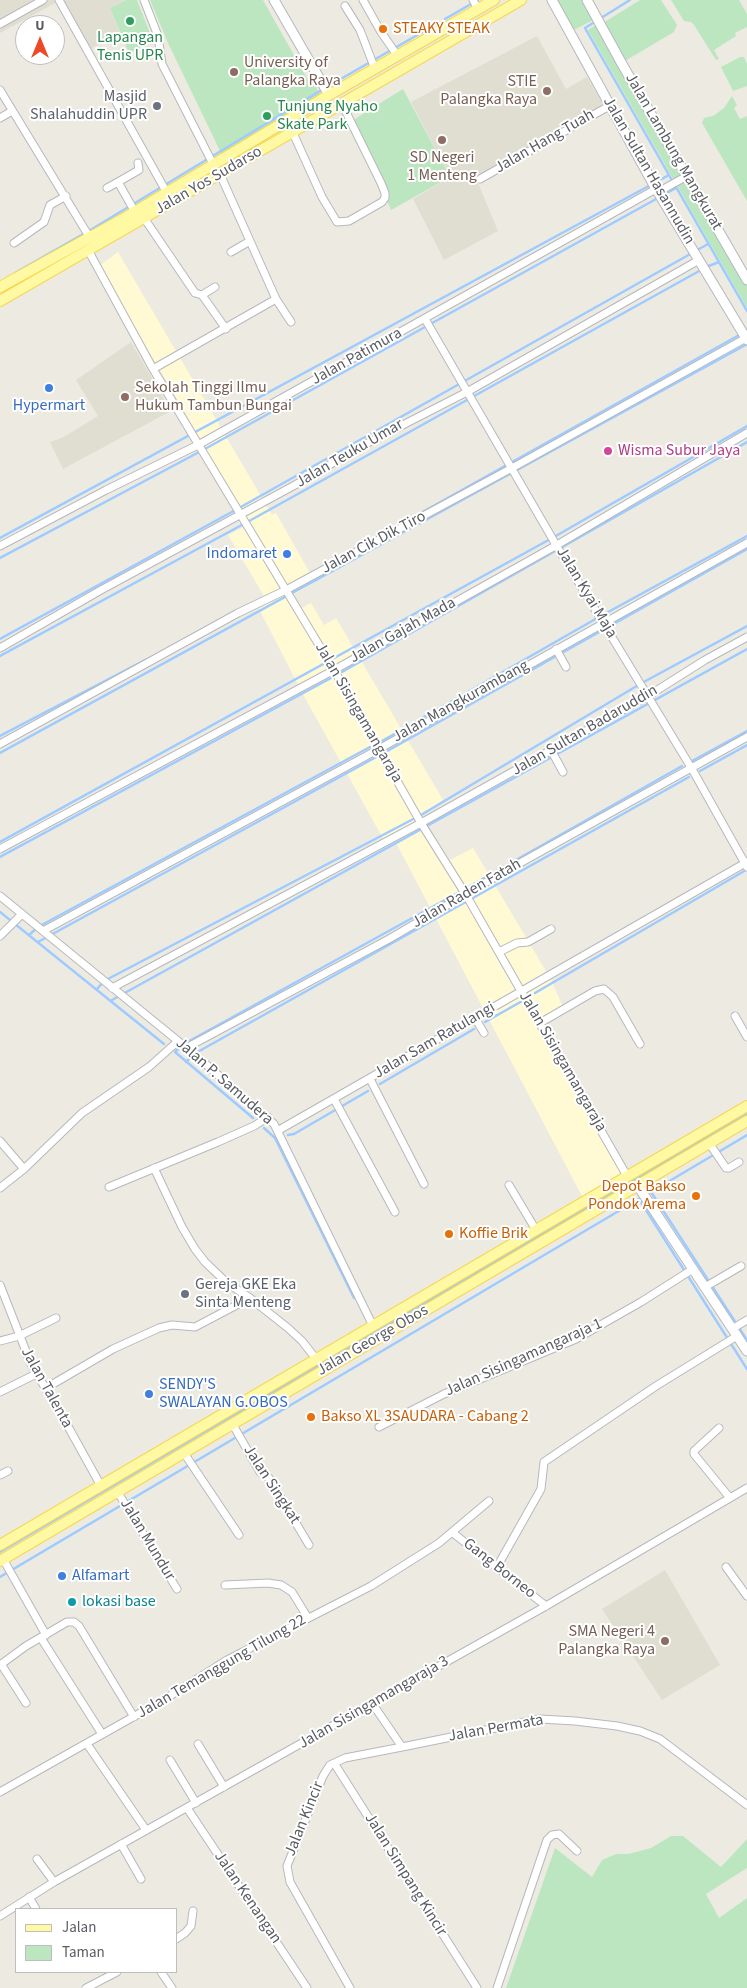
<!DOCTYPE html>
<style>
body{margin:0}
#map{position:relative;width:747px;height:1988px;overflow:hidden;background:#edebe1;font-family:"Source Sans 3",sans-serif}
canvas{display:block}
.legend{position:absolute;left:15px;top:1908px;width:162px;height:65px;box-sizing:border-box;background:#fff;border:1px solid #bdbec0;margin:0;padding:6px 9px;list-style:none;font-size:15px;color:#595c62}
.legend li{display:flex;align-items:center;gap:10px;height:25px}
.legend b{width:25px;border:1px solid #bdbec0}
.north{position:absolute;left:15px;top:15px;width:50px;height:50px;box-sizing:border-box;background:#fff;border:1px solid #bdbec0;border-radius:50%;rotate:0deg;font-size:14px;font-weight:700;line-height:20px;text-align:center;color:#595c62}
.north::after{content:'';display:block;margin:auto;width:18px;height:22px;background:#ed4926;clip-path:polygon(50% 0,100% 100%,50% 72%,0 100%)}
</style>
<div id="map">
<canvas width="747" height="1988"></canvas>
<ul class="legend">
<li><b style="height:6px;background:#fff9a3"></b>Jalan</li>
<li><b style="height:14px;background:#bce6c0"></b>Taman</li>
</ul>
<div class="north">U</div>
</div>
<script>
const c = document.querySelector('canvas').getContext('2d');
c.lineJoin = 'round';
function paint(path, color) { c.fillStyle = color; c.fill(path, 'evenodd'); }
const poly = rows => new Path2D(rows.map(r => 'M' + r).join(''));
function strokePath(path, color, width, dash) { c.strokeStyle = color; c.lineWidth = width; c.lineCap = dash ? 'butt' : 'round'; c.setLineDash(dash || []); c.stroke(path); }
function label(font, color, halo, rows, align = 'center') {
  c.font = font + ' "Source Sans 3",sans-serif'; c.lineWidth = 4; c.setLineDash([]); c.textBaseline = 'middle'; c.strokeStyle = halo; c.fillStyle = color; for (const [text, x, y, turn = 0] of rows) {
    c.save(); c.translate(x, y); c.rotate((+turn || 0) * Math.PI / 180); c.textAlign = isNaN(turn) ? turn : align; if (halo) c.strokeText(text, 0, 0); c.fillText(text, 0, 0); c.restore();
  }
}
paint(poly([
 [118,252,272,515,276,513,315,582,293,595,302,608,311,603,324,625,336,618,443,800,420,815,450,860,473,848,550,978,563,1007,535,1024,622,1174,583,1198,395,841,387,846,304,696,259,609,268,603,228,535,250,524,99,266]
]), '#fff9d4');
paint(poly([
 [0,0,61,0,0,33],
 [64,0,127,0,110,8,120,33,90,49],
 [537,36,566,89,587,77,604,106,476,178,498,231,444,260,413,199,450,177,411,102],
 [131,342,171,411,63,469,50,442,62,438,98,416,76,380],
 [665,1570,720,1665,662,1700,602,1609]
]), '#dfded1');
paint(poly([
 [127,0,137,0,153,41,129,53,110,8],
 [150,0,263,0,308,80,312,79,321,97,222,155,168,43],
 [554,0,582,0,593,20,572,31],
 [640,0,661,0,677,25,674,32,625,61,603,23],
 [671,0,739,0,747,14,747,27,735,33,736,36,714,50,719,59,716,60,694,25,691,22,684,21],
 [597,24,747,284,747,308,588,30],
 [740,57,744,57,747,64,747,86,733,91,721,67],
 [403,89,450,177,391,210,353,120],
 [732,96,737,105,734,108,740,119,747,116,747,201,702,123,704,118,713,116,724,108],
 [671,1836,683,1836,721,1867,747,1839,747,1868,706,1894,719,1918,747,1898,747,1988,506,1988,555,1848,592,1877,602,1860,616,1854,628,1854,651,1848]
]), '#bce6c0');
strokePath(poly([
 [630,0,585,28,673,182],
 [445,19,478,0],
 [676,187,747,311],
 [706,267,719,262],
 [15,273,92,229,325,88,433,26],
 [419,514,741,334],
 [0,538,669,175],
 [0,558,203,450,676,188],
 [0,639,239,508,708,244],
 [0,656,251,520,701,270],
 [342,672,747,442],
 [0,736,147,659],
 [382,741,599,617,747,536],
 [0,753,747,344],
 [692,761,747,731],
 [700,771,747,745],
 [0,842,554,537,747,426],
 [0,857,331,678],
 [0,912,164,1044],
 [29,935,38,927,370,747],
 [38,942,389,750,747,549],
 [97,989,104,981,421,815,640,684,747,626],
 [535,993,746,870],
 [112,1000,747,649],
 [485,1022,524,1000],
 [186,1062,194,1054,689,777],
 [380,1084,474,1029],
 [253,1118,175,1052,182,1045,463,890,682,766],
 [264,1128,275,1138,354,1298],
 [288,1135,294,1134,368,1091],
 [747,1135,651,1192,747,1340],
 [0,1552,747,1114],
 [0,1577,639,1199,747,1369]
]), '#9ecbff', 2.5);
const minor = poly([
 [59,0,167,193],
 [144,0,158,36,162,64,213,164],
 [363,0,381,32,397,55],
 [473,0,478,9],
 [345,6,360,30,375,69],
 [0,24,43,0],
 [0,90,90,238],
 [0,118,12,111],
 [293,133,322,197,337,222,349,221,382,202,385,198,385,193,381,183,342,104],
 [480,179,611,105],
 [107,188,118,182],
 [658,192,687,176],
 [135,212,118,182,139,170,138,163],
 [144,218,195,293,202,295,215,287],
 [14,243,44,222,50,205,66,196],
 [88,250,153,369,334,670,421,823,466,895,627,1176],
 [231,252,250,241],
 [202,295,226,329],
 [276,299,291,322],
 [425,319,559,550,692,769,747,867],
 [153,369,276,299,220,174],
 [0,546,106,490,198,445,656,189],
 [0,648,101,590,295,485,358,448,467,392,699,260],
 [556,649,566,667],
 [0,744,238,613,286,590,512,468,746,338],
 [551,750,563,772],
 [0,849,334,670,557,545,747,433],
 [0,896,194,1054,274,1124,373,1326],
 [43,931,379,749,747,543],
 [0,936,22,914],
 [499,952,517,943,528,942,551,929],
 [112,988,421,823,648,696,705,660,747,637],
 [735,1016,747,1037],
 [475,1018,484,1033],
 [540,1023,595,991,604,989,613,997,640,1044],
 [186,1048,389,939,502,873,747,737],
 [370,1079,424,1184],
 [334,1099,395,1212],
 [279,1130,747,862],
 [0,1141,24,1169],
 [709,1143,726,1168,729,1168,739,1162],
 [154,1168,182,1227,195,1249,205,1262,226,1282,250,1298,288,1328,302,1341,317,1360],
 [509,1185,536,1230],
 [109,1187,218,1142,254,1126,268,1117],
 [0,1188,24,1169,82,1113,149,1067,177,1042],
 [0,1285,31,1364,65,1421,101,1486],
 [705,1287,741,1266],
 [732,1329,747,1320],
 [0,1341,19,1336,56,1318],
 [46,1388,113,1349,159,1328,172,1325,195,1327,250,1298],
 [0,1392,36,1374],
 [233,1425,260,1472,269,1478,309,1545],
 [379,1427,444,1394,576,1339,641,1302,693,1269],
 [719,1428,694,1451,694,1454,730,1498],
 [184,1453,239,1535],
 [0,1475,8,1471],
 [117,1491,177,1589],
 [453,1533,546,1606],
 [3,1559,46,1635],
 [497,1567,541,1489,544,1462,656,1386,737,1336],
 [726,1567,747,1596],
 [225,1585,268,1583,281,1585,292,1592,308,1618],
 [41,1638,102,1734],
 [1,1664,26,1703],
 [0,1665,26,1646,67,1622,74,1622,79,1626,134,1717],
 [87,1744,146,1830],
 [198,1744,224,1787],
 [402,1747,540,1719,575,1721,617,1726,640,1731,660,1739,747,1805],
 [170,1760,196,1803],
 [334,1763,477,1988],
 [0,1792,165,1699,227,1660,371,1586,439,1543,489,1501],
 [187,1808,307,1988],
 [121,1844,141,1879],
 [37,1859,54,1882],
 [29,1897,36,1909],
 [0,1916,54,1882,546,1606,747,1488],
 [176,1939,185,1933,191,1926,193,1911],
 [161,1972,172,1988],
 [86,1988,117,1972],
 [350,1988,290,1882,287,1866,323,1776,330,1765,345,1758,402,1747,372,1703],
 [497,1988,547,1840,552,1835,559,1834,577,1851]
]);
const tertiary = poly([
 [274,0,329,95],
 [552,0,656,189,747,340],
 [587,0,622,64,747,280],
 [638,1186,747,1351]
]);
const primary = poly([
 [0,287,123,219,329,95,494,0],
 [0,301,521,0],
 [0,1545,747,1106],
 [0,1561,747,1121]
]);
strokePath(minor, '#b6b8be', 9);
strokePath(tertiary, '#b6b8be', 11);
strokePath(primary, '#f5d752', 12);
strokePath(minor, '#fff', 7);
strokePath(tertiary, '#fff', 9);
strokePath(primary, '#fff9a3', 10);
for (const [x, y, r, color] of [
 [130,21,5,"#2e9e5b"],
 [383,29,5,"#e8710a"],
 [234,72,5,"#8d6e63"],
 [547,91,5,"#8d6e63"],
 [157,106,5,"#6b7280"],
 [267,116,5,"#2e9e5b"],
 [442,140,5,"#8d6e63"],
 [49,388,5,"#3f7fe0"],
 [125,397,5,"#8d6e63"],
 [608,451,5,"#d1479c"],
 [287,554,5,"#3f7fe0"],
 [696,1196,5,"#e8710a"],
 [449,1234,5,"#e8710a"],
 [185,1294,5,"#6b7280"],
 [149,1394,5,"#3f7fe0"],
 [311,1417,5,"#e8710a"],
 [62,1576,5,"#3f7fe0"],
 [72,1602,5,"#0f9aa8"],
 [665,1641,5,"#8d6e63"]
]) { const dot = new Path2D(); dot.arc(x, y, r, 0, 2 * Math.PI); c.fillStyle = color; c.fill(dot); strokePath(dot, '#fff', 2); }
label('16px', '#c56008', '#fff', [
 ["STEAKY STEAK",393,29],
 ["Depot Bakso",686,1187,"right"],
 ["Pondok Arema",686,1205,"right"],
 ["Koffie Brik",459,1234],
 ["Bakso XL 3SAUDARA - Cabang 2",321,1417]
], 'left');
label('16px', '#27864d', '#fff', [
 ["Lapangan",130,38],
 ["Tenis UPR",130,56],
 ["Tunjung Nyaho",277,107,"left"],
 ["Skate Park",277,125,"left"]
]);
label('16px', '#785e54', '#fff', [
 ["University of",244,63],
 ["Palangka Raya",244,81],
 ["STIE",537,82,"right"],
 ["Palangka Raya",537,100,"right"],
 ["SD Negeri",442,158,"center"],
 ["1 Menteng",442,176,"center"],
 ["Sekolah Tinggi Ilmu",135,388],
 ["Hukum Tambun Bungai",135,406],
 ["SMA Negeri 4",655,1632,"right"],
 ["Palangka Raya",655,1650,"right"]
], 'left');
label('16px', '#5b616d', '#fff', [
 ["Masjid",147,97],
 ["Shalahuddin UPR",147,115],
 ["Gereja GKE Eka",195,1285,"left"],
 ["Sinta Menteng",195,1303,"left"]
], 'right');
label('16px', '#595c62', '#fff', [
 ["Jalan Hang Tuah",545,142,-30],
 ["Jalan Lambung Mangkurat",673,152,60],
 ["Jalan Sultan Hasannudin",648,171,60],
 ["Jalan Yos Sudarso",209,181,-30],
 ["Jalan Patimura",357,357,-29],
 ["Jalan Teuku Umar",350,454,-30],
 ["Jalan Cik Dik Tiro",374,543,-28],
 ["Jalan Kyai Maja",586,593,59],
 ["Jalan Gajah Mada",403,631,-29],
 ["Jalan Mangkurambang",461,702,-29],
 ["Jalan Sisingamangaraja",358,713,60],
 ["Jalan Sultan Badaruddin",585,731,-30],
 ["Jalan Raden Fatah",467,894,-30],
 ["Jalan Sam Ratulangi",435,1041,-30],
 ["Jalan Sisingamangaraja",562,1062,60],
 ["Jalan P. Samudera",224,1082,41],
 ["Jalan George Obos",373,1341,-30],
 ["Jalan Sisingamangaraja 1",524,1358,-24],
 ["Jalan Talenta",46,1388,61],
 ["Jalan Singkat",271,1485,57],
 ["Jalan Mundur",147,1540,59],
 ["Gang Borneo",499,1569,38],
 ["Jalan Temanggung Tilung 22",222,1667,-30],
 ["Jalan Sisingamangaraja 3",374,1703,-30],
 ["Jalan Permata",496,1729,-10],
 ["Jalan Kincir",305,1819,-68],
 ["Jalan Simpang Kincir",405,1875,58],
 ["Jalan Kenangan",247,1898,56]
]);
label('16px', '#366cbe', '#fff', [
 ["Hypermart",49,406,"center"],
 ["Indomaret",277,554,"right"],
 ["SENDY'S",159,1385],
 ["SWALAYAN G.OBOS",159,1403],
 ["Alfamart",72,1576]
], 'left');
label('16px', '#b23c85', '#fff', [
 ["Wisma Subur Jaya",618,451]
], 'left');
label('16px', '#0d838f', '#fff', [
 ["lokasi base",82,1602]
], 'left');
</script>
